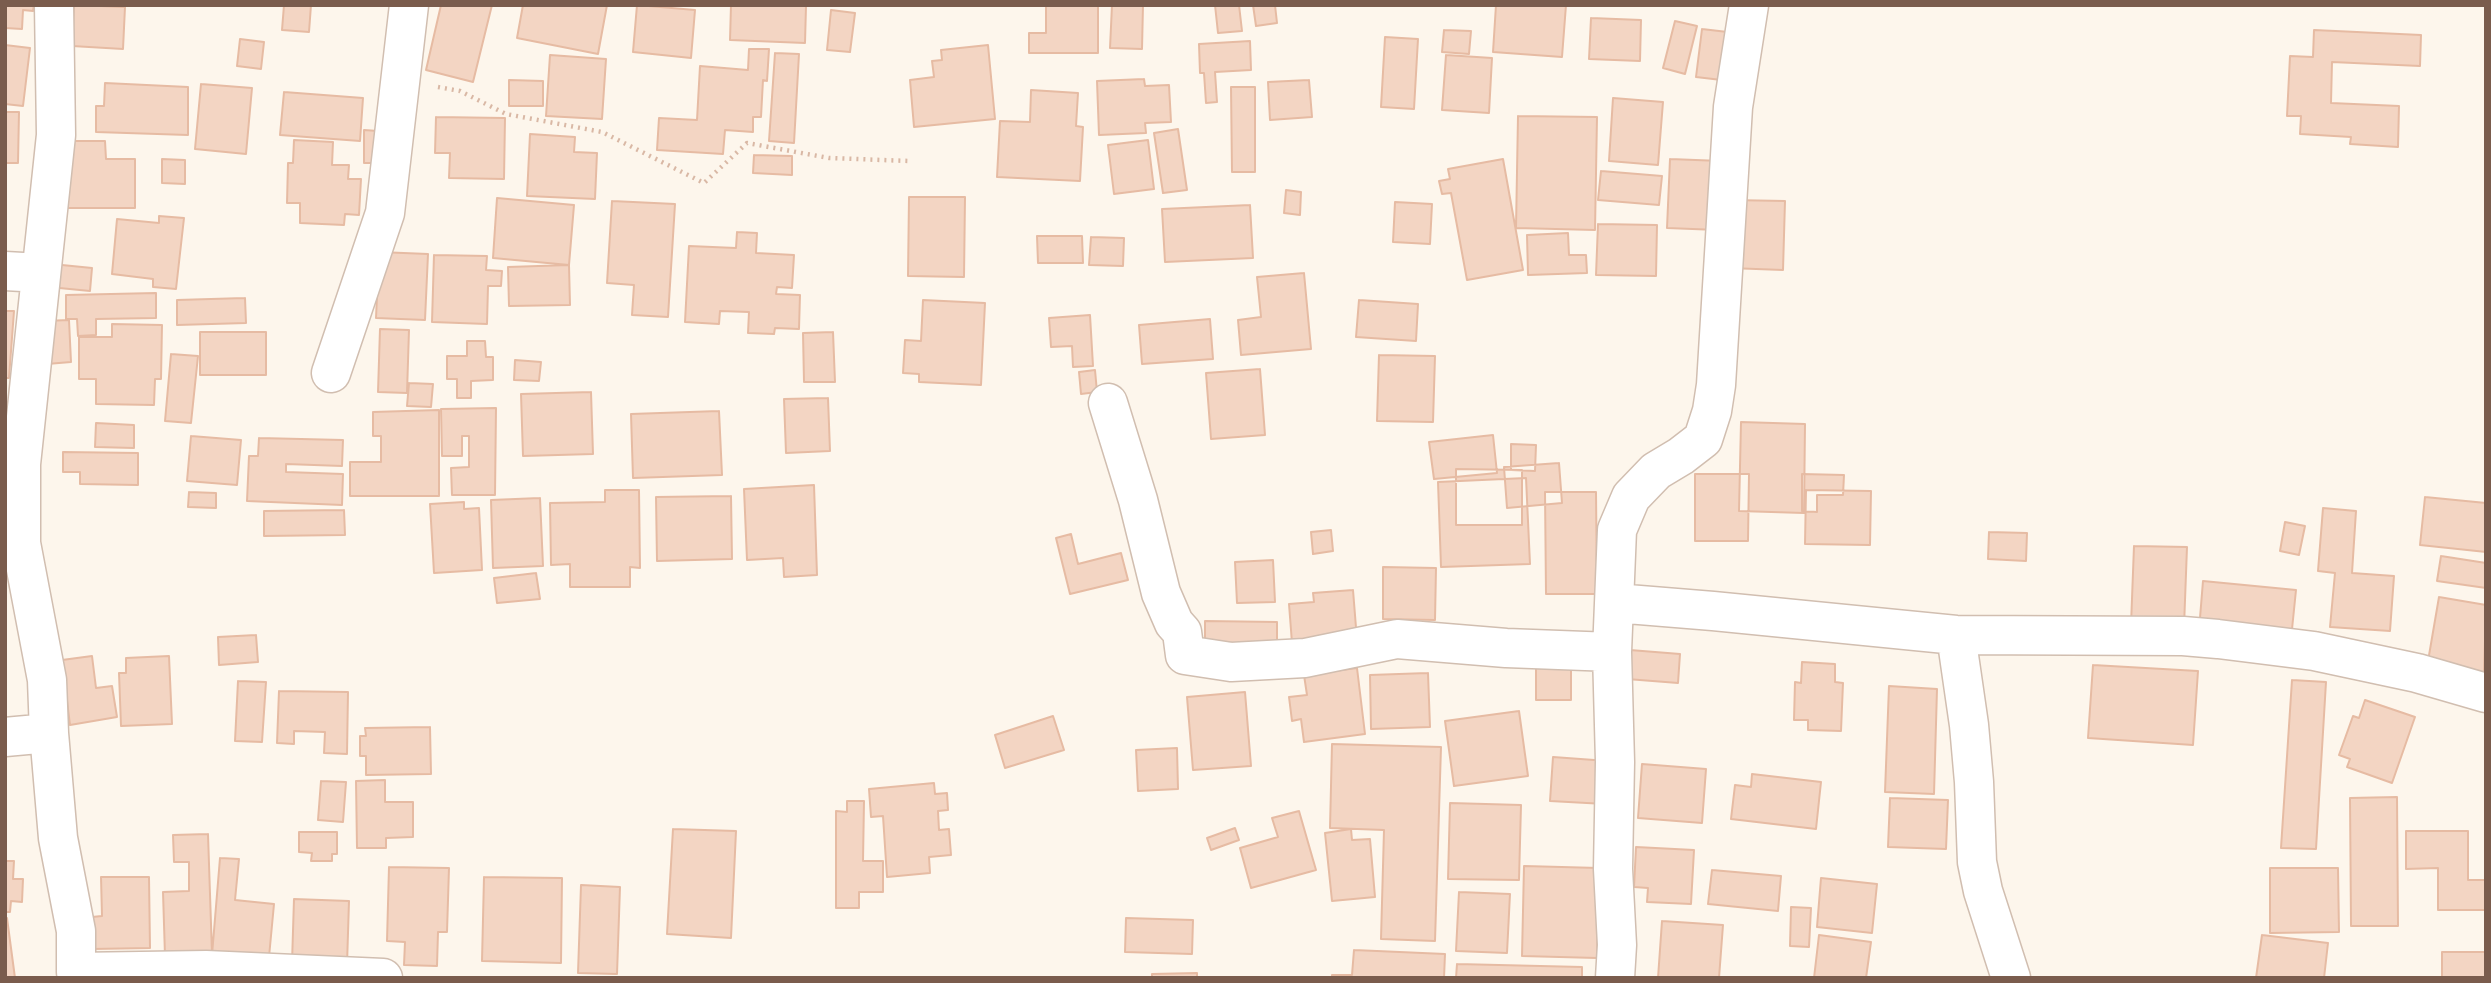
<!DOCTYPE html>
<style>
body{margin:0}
#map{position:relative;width:2491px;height:983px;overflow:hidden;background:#fdf6ec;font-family:Raleway,sans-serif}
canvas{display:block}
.frame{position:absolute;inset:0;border:7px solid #7a5c4d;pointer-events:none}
</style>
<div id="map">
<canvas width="2491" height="983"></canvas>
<div class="frame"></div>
</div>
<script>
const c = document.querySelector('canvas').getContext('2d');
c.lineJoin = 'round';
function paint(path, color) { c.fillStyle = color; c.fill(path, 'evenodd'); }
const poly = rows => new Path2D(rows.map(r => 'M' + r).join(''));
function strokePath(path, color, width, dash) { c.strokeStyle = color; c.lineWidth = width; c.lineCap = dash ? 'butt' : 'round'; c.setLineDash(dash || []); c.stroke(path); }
const building = poly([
 [5,5,34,5,33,11,23,10,22,29,5,28,5,5],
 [74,5,125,7,123,49,72,46,74,5],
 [284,5,311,5,309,32,282,30,284,5],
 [441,5,492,5,473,82,426,70,441,5],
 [523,5,607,5,598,54,517,38,523,5],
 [637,5,695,10,691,58,633,52,637,5],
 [731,5,806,6,805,43,730,40,731,5],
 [1046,5,1098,5,1098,53,1029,53,1029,33,1046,33,1046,5],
 [1112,5,1143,5,1142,49,1110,48,1112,5],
 [1215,5,1239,5,1242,31,1218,33,1215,5],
 [1253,5,1275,5,1277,23,1256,26,1253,5],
 [1496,5,1566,5,1562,57,1493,52,1496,5],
 [831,10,855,13,850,52,827,50,831,10],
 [1591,18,1641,20,1640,61,1589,59,1591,18],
 [1675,21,1697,26,1685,74,1663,68,1675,21],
 [1702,29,1736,33,1730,81,1696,77,1702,29],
 [1444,30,1471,31,1469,54,1442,52,1444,30],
 [2314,30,2421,35,2420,66,2332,62,2331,103,2399,106,2398,147,2350,144,2351,137,2300,134,2301,116,2287,116,2290,56,2313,57,2314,30],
 [1385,37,1418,39,1414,109,1381,107,1385,37],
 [240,39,264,42,261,69,237,66,240,39],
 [1250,41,1251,70,1215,72,1217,102,1206,103,1204,73,1200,73,1199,44,1250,41],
 [5,45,30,48,23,106,5,104,5,45],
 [988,45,995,119,914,127,910,80,934,77,932,61,942,60,941,50,988,45],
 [749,49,769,49,767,81,763,80,761,117,753,117,753,132,725,130,723,154,657,150,659,118,697,120,700,66,748,70,749,49],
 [775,53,799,54,794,143,769,141,775,53],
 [550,55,606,59,602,119,546,116,550,55],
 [1446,55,1492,58,1489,113,1442,110,1446,55],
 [1144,79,1145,86,1169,85,1171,122,1145,123,1146,133,1099,135,1097,81,1144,79],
 [509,80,543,81,543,106,509,106,509,80],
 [1309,80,1312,117,1270,120,1268,82,1309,80],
 [105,83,188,87,188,135,96,132,96,106,104,106,105,83],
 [201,84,252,88,246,154,195,149,201,84],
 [1231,87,1255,87,1255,172,1232,172,1231,87],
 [1031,90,1078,93,1076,126,1083,127,1080,181,997,177,1000,121,1030,122,1031,90],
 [284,92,363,98,360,141,280,135,284,92],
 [1613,98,1663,102,1658,165,1609,161,1613,98],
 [5,112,19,112,18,163,5,163,5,112],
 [1518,116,1597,117,1595,230,1516,228,1518,116],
 [436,117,505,118,504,179,449,178,450,153,435,153,436,117],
 [1178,129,1187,190,1163,193,1154,133,1178,129],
 [364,130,378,131,377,163,364,163,364,130],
 [530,134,575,137,574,152,597,153,595,199,527,196,530,134],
 [294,140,333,142,332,165,349,165,348,179,361,179,359,215,345,214,344,225,300,223,300,203,287,203,288,163,293,163,294,140],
 [1148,140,1154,189,1114,194,1108,145,1148,140],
 [68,141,105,141,106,159,135,159,135,208,68,208,68,141],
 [754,155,792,156,792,175,753,173,754,155],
 [162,159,185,160,185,184,162,183,162,159],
 [1503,159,1523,270,1467,280,1451,193,1442,194,1439,181,1450,179,1448,169,1503,159],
 [1670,159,1721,161,1718,230,1667,228,1670,159],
 [1601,171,1662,176,1659,205,1598,200,1601,171],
 [1286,190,1301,192,1300,215,1284,213,1286,190],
 [909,197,965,197,964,277,908,276,909,197],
 [497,198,574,205,569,265,493,258,497,198],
 [1731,200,1785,201,1783,270,1729,268,1731,200],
 [612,201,675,204,668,317,632,315,634,285,607,283,612,201],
 [1395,202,1432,204,1430,244,1393,242,1395,202],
 [1250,205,1253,258,1165,262,1162,209,1250,205],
 [159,216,184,218,176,289,153,287,153,279,112,274,117,219,159,223,159,216],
 [1598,224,1657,225,1656,276,1596,275,1598,224],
 [737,232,757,233,756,253,794,255,792,288,777,287,776,294,800,295,799,329,775,328,774,334,748,333,749,312,720,311,719,324,685,322,689,246,736,248,737,232],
 [1568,233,1569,255,1586,255,1587,273,1528,275,1527,235,1568,233],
 [1037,236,1082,236,1083,263,1038,263,1037,236],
 [1091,237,1124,238,1123,266,1089,265,1091,237],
 [379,252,428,254,425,320,376,318,379,252],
 [434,255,487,256,486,270,502,271,501,286,488,286,487,324,432,322,434,255],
 [52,264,92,268,90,291,49,287,52,264],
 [569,265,570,305,509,306,508,267,569,265],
 [1304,273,1311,349,1241,355,1238,320,1261,317,1257,277,1304,273],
 [156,293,156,318,96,319,96,335,78,336,77,319,66,319,66,295,156,293],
 [245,298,246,323,177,325,177,300,245,298],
 [923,300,985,303,981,385,919,382,919,374,903,373,905,340,921,341,923,300],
 [1359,300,1418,304,1416,341,1356,337,1359,300],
 [5,311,14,311,9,378,5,378,5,311],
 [1090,315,1093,366,1073,367,1072,346,1051,347,1049,318,1090,315],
 [1210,319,1213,359,1142,364,1139,325,1210,319],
 [69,320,71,362,47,364,44,321,69,320],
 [112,324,162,325,161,379,155,379,154,405,96,404,96,379,79,379,79,337,112,337,112,324],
 [380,329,409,330,407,393,378,392,380,329],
 [200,332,266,332,266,375,200,375,200,332],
 [833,332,835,382,804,382,803,333,833,332],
 [467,341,485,341,486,357,493,357,493,380,471,381,471,398,457,398,457,379,447,379,447,356,467,356,467,341],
 [171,354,198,356,191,423,165,421,171,354],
 [1379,355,1435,356,1433,422,1377,421,1379,355],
 [515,360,541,362,539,381,514,380,515,360],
 [1260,369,1265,435,1211,439,1206,373,1260,369],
 [1095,370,1097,392,1081,394,1079,372,1095,370],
 [409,383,433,384,431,407,407,406,409,383],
 [591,392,593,454,523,456,521,394,591,392],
 [828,398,830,451,786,453,784,399,828,398],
 [496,408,495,495,452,495,451,468,469,467,469,436,462,436,462,456,442,456,441,409,496,408],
 [439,410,439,496,350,496,350,462,381,462,381,436,373,436,373,412,439,410],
 [719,411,722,475,633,478,631,414,719,411],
 [1741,422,1805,424,1804,513,1739,511,1741,422],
 [96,423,134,425,134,448,95,447,96,423],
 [1493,435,1497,473,1434,479,1429,442,1493,435],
 [191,436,241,440,237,485,187,481,191,436],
 [259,438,343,440,342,466,286,464,286,472,343,474,342,505,247,501,249,456,258,456,259,438],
 [1511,444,1536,445,1535,471,1511,470,1511,444],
 [63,452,138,453,138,485,80,484,80,472,63,472,63,452],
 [1559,463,1562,503,1507,508,1504,467,1559,463],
 [1456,469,1522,470,1522,525,1456,525,1456,469],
 [1695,474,1749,474,1748,541,1695,541,1695,474],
 [1802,474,1844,475,1843,495,1817,495,1817,512,1802,511,1802,474],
 [1526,478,1530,564,1441,567,1438,482,1526,478],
 [814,485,817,575,784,577,783,558,747,560,744,489,814,485],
 [605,490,639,490,640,568,630,567,630,587,570,587,570,564,551,565,550,503,605,502,605,490],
 [1806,490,1871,491,1870,545,1805,544,1806,490],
 [189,492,216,493,216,508,188,507,189,492],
 [1545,492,1596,492,1597,594,1546,594,1545,492],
 [731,496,732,559,657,561,656,497,731,496],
 [2425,497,2486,503,2486,552,2420,545,2425,497],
 [540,498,543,566,493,568,491,500,540,498],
 [464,502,464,509,479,508,482,570,434,573,430,504,464,502],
 [2323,508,2356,511,2352,573,2394,576,2390,631,2330,627,2335,573,2318,571,2323,508],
 [344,510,345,535,264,536,264,511,344,510],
 [2285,522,2305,526,2299,555,2280,551,2285,522],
 [1331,530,1333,551,1313,554,1311,532,1331,530],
 [1989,532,2027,533,2026,561,1988,559,1989,532],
 [1071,534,1078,564,1121,553,1128,580,1070,594,1056,538,1071,534],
 [2134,546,2187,547,2184,627,2131,625,2134,546],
 [2441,556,2486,563,2486,588,2437,581,2441,556],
 [1273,560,1275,602,1237,603,1235,562,1273,560],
 [1383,567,1436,568,1435,620,1383,619,1383,567],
 [536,573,540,599,497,603,494,578,536,573],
 [2203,581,2296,590,2291,639,2199,630,2203,581],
 [1353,590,1357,640,1292,643,1289,604,1314,602,1313,593,1353,590],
 [2439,597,2486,605,2484,677,2427,667,2439,597],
 [1205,621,1277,622,1277,648,1205,647,1205,621],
 [256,635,258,662,219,665,218,637,256,635],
 [1630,650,1680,654,1678,683,1627,679,1630,650],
 [92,656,96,688,112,686,117,717,70,725,62,660,92,656],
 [169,656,172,724,121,726,119,673,126,673,126,658,169,656],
 [1802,662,1835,664,1835,682,1843,683,1841,731,1808,730,1808,720,1794,720,1795,682,1801,683,1802,662],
 [1536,665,1571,665,1571,700,1536,700,1536,665],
 [2093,665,2198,671,2193,745,2088,738,2093,665],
 [1357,668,1365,734,1304,742,1301,719,1292,721,1289,697,1307,695,1304,675,1357,668],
 [1428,673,1430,727,1371,729,1370,675,1428,673],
 [2292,680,2326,682,2316,849,2281,848,2292,680],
 [238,681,266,682,262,742,235,741,238,681],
 [1889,686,1937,689,1934,794,1885,792,1889,686],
 [279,691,348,692,347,754,324,753,325,732,294,731,294,744,277,743,279,691],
 [1245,692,1251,766,1193,770,1187,697,1245,692],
 [2365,700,2415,717,2392,783,2347,767,2350,759,2339,755,2353,716,2359,718,2365,700],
 [1519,711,1528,776,1454,786,1445,721,1519,711],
 [1053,716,1064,750,1005,768,995,735,1053,716],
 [430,727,431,774,366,775,366,756,360,756,360,736,366,736,365,728,430,727],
 [1332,744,1441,747,1435,941,1381,939,1384,830,1330,828,1332,744],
 [1177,748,1178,789,1138,791,1136,750,1177,748],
 [1553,757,1608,761,1605,804,1550,801,1553,757],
 [1642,764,1706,769,1702,823,1638,818,1642,764],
 [1752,774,1821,782,1816,829,1731,819,1735,785,1751,787,1752,774],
 [385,780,385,802,413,802,413,837,386,838,386,848,357,848,356,781,385,780],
 [321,781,346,782,343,822,318,820,321,781],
 [934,783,935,794,947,793,948,810,938,811,939,830,949,829,951,855,929,857,930,873,887,877,883,816,871,817,869,789,934,783],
 [2397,797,2398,926,2351,926,2350,798,2397,797],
 [1890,798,1948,800,1946,849,1888,847,1890,798],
 [847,801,864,801,863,861,883,861,883,892,859,892,859,908,836,908,836,811,847,812,847,801],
 [1450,803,1521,805,1519,880,1448,879,1450,803],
 [1299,811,1316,870,1251,888,1240,848,1278,837,1272,818,1299,811],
 [1235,828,1239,840,1211,850,1207,838,1235,828],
 [673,829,736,831,731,938,667,934,673,829],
 [1351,829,1352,840,1370,839,1375,897,1332,901,1325,833,1351,829],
 [2406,831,2468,831,2468,880,2486,880,2486,910,2438,910,2438,868,2406,869,2406,831],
 [299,832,337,832,337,854,332,854,332,861,311,861,312,853,299,852,299,832],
 [208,834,212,954,165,956,163,892,189,891,189,862,174,862,173,835,208,834],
 [1636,847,1694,850,1691,904,1647,902,1648,888,1634,887,1636,847],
 [220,858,239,859,235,900,274,904,269,957,211,967,220,858],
 [5,861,14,861,13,879,23,879,22,902,11,901,10,912,5,912,5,861],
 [1524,866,1599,868,1597,958,1522,956,1524,866],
 [389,867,449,868,447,932,438,932,437,966,404,965,405,942,387,941,389,867],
 [2270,868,2338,868,2339,932,2270,933,2270,868],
 [1712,870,1781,876,1778,911,1708,904,1712,870],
 [101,877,149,877,150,948,92,949,92,917,102,916,101,877],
 [484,877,562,878,561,963,482,961,484,877],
 [1821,878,1877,884,1872,933,1817,927,1821,878],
 [581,885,620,887,617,974,578,973,581,885],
 [1459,892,1510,894,1507,953,1456,951,1459,892],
 [294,899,349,901,347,965,292,963,294,899],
 [1791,907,1811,908,1809,947,1790,946,1791,907],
 [5,918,7,918,15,978,5,978,5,918],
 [1126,918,1193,920,1192,954,1125,952,1126,918],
 [1662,921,1723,925,1719,978,1658,978,1662,921],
 [1819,935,1871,942,1866,978,1814,978,1819,935],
 [2262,935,2328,943,2324,978,2256,978,2262,935],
 [1354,950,1445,954,1444,978,1332,978,1332,975,1352,975,1354,950],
 [2442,952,2486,952,2486,978,2442,978,2442,952],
 [1457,964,1582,967,1582,978,1456,978,1457,964],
 [1197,973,1197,978,1152,978,1152,974,1197,973]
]);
paint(building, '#f3d5c3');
strokePath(building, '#e6bba3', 2);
const minor = poly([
 [54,5,56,135,21,464,21,543,47,680,49,733,58,838,76,931,76,972,78,978],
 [5,271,41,273],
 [331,373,385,213,409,5],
 [1108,403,1138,500,1161,593,1174,623,1182,632,1185,655,1231,662,1305,658,1397,639,1506,648,1612,652],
 [1615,603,1713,611,1956,635,2183,636,2218,639,2314,651,2417,673,2486,693],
 [1956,635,1969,725,1974,782,1977,862,1983,891,2011,978],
 [5,737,49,733],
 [76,972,206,970,383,978],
 [1615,978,1617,945,1613,869,1615,762,1612,652,1617,530,1631,497,1656,471,1681,456,1703,439,1712,411,1716,385,1733,107,1749,5]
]);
strokePath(minor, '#d1beb0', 41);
strokePath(poly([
 [438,87,460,91,506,114,602,132,704,183,747,143,829,158,909,161]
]), '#d9b8a5', 4.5, [2, 5]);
strokePath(minor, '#fff', 38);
</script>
